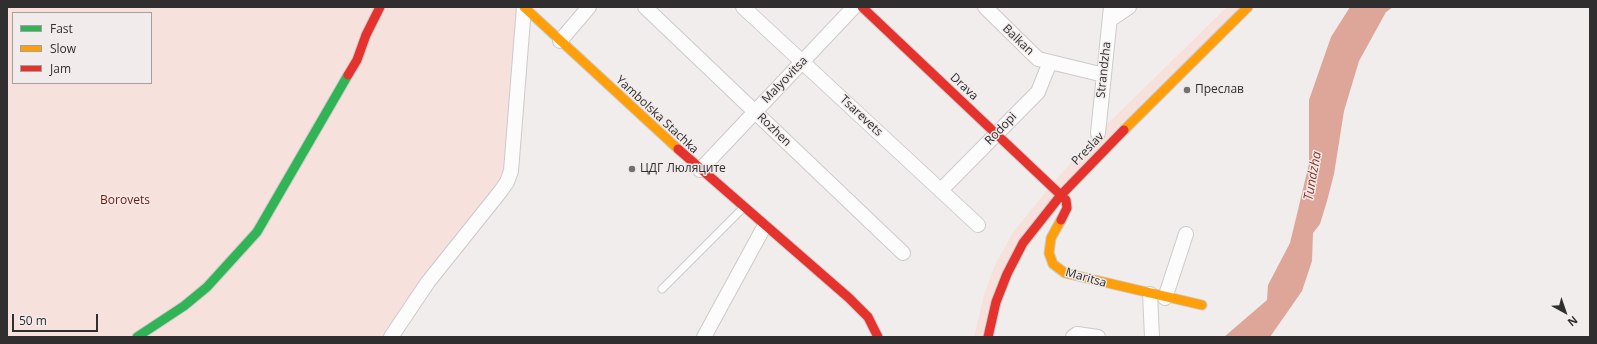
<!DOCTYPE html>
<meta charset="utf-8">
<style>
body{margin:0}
#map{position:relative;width:1597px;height:344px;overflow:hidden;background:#f0edec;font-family:"Open Sans",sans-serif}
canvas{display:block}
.frame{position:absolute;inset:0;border:8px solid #302e2e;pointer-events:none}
.legend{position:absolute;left:12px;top:12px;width:140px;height:72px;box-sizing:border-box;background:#f1eceb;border:1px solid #a4a09f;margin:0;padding:5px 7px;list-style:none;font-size:12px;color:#302e2e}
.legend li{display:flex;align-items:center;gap:8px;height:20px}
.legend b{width:20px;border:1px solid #a4a09f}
.north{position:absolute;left:1545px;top:292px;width:40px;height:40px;-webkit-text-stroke:3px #f1eceb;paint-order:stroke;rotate:140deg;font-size:11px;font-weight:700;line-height:16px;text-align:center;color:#302e2e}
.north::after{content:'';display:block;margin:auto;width:14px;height:18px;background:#302e2e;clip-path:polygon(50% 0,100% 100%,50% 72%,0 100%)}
.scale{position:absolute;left:12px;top:314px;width:86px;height:18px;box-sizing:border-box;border:2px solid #302e2e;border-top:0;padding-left:5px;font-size:12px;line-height:14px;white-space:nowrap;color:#302e2e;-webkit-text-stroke:3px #f1eceb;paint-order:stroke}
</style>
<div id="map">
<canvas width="1597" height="344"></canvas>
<div class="frame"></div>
<ul class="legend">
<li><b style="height:5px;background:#30b455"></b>Fast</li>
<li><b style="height:5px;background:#ff9f0a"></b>Slow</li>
<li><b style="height:5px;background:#e5322d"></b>Jam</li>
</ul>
<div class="north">N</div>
<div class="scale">50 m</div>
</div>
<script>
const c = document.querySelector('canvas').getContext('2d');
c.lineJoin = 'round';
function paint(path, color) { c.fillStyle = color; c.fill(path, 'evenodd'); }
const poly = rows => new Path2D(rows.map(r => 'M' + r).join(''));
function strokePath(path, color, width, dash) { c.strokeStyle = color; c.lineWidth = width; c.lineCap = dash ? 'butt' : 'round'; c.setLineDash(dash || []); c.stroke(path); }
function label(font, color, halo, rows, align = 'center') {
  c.font = font + ' "Open Sans",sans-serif'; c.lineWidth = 3; c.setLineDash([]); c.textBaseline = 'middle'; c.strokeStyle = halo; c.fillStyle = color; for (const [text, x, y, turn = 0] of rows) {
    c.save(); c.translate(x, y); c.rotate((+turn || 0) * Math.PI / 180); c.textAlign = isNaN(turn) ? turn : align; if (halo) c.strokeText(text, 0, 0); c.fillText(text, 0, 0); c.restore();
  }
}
paint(poly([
 [7,7,524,7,511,171,391,337,7,337],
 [13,13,151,13,151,83,13,83],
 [1227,7,1248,7,1023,243,988,337,974,337,984,295,994,267,1012,234,1051,185,1098,133]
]), '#f6e1dc');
paint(poly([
 [1350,7,1393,7,1386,12,1359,61,1344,111,1334,174,1327,201,1320,224,1313,233,1312,261,1302,291,1270,337,1224,337,1267,300,1268,285,1290,243,1309,164,1309,100,1331,37]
]), '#dea599');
const lane = poly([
 [662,289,743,208]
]);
const street = poly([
 [645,7,903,253],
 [743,7,978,225],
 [985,7,1038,59,1104,75],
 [1110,20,1129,7],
 [560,41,589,7],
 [1098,133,1111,7],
 [700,170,854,7],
 [941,190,1038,92,1050,62],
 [1150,294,1152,337],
 [1165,298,1186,234],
 [391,337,428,282,500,192,507,182,511,171,524,7],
 [704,337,764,227],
 [1073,337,1077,334,1098,337]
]);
const fast = poly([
 [137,337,184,306,207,287,257,232,348,75]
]);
const slow = poly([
 [524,7,678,149],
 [1124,130,1248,7],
 [1061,220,1051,238,1049,253,1053,264,1065,273,1202,305]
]);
const jam = poly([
 [862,7,1066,200,1067,208,1061,220],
 [348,75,357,60,366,35,380,7],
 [678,149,849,298,868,317,878,337],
 [988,337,996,302,1007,274,1023,243,1061,195,1124,130]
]);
strokePath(lane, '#cdcaca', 9);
strokePath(street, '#cdcaca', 16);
strokePath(fast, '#cdcaca', 11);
strokePath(slow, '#cdcaca', 11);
strokePath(jam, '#cdcaca', 11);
strokePath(lane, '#fdfcfc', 7);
strokePath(street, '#fdfcfc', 14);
strokePath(fast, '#30b455', 9);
strokePath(slow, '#ff9f0a', 9);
strokePath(jam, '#e5322d', 9);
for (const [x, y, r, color] of [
 [1187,90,4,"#737170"],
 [632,169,4,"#737170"]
]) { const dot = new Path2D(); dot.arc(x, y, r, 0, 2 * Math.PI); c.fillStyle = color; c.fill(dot); strokePath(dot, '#f1eceb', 1.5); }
label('12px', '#302e2e', '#f1eceb', [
 ["Balkan",1018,40,44],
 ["Strandzha",1104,70,-84],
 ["Malyovitsa",785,80,-46],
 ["Drava",964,87,43],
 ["Yambolska Stachka",657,115,43],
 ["Tsarevets",861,116,43],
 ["Rodopi",1001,129,-46],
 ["Rozhen",774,130,44],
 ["Preslav",1088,149,-46],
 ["Maritsa",1086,278,16]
]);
label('12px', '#302e2e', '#f1eceb', [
 ["Преслав",1195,90],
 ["ЦДГ Люляците",640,169]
], 'left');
label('12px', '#751505', '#f1eceb', [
 ["Borovets",125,201]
]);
label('italic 13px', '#8f3020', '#f1eceb', [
 ["Tundzha",1313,176,-80]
]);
</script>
